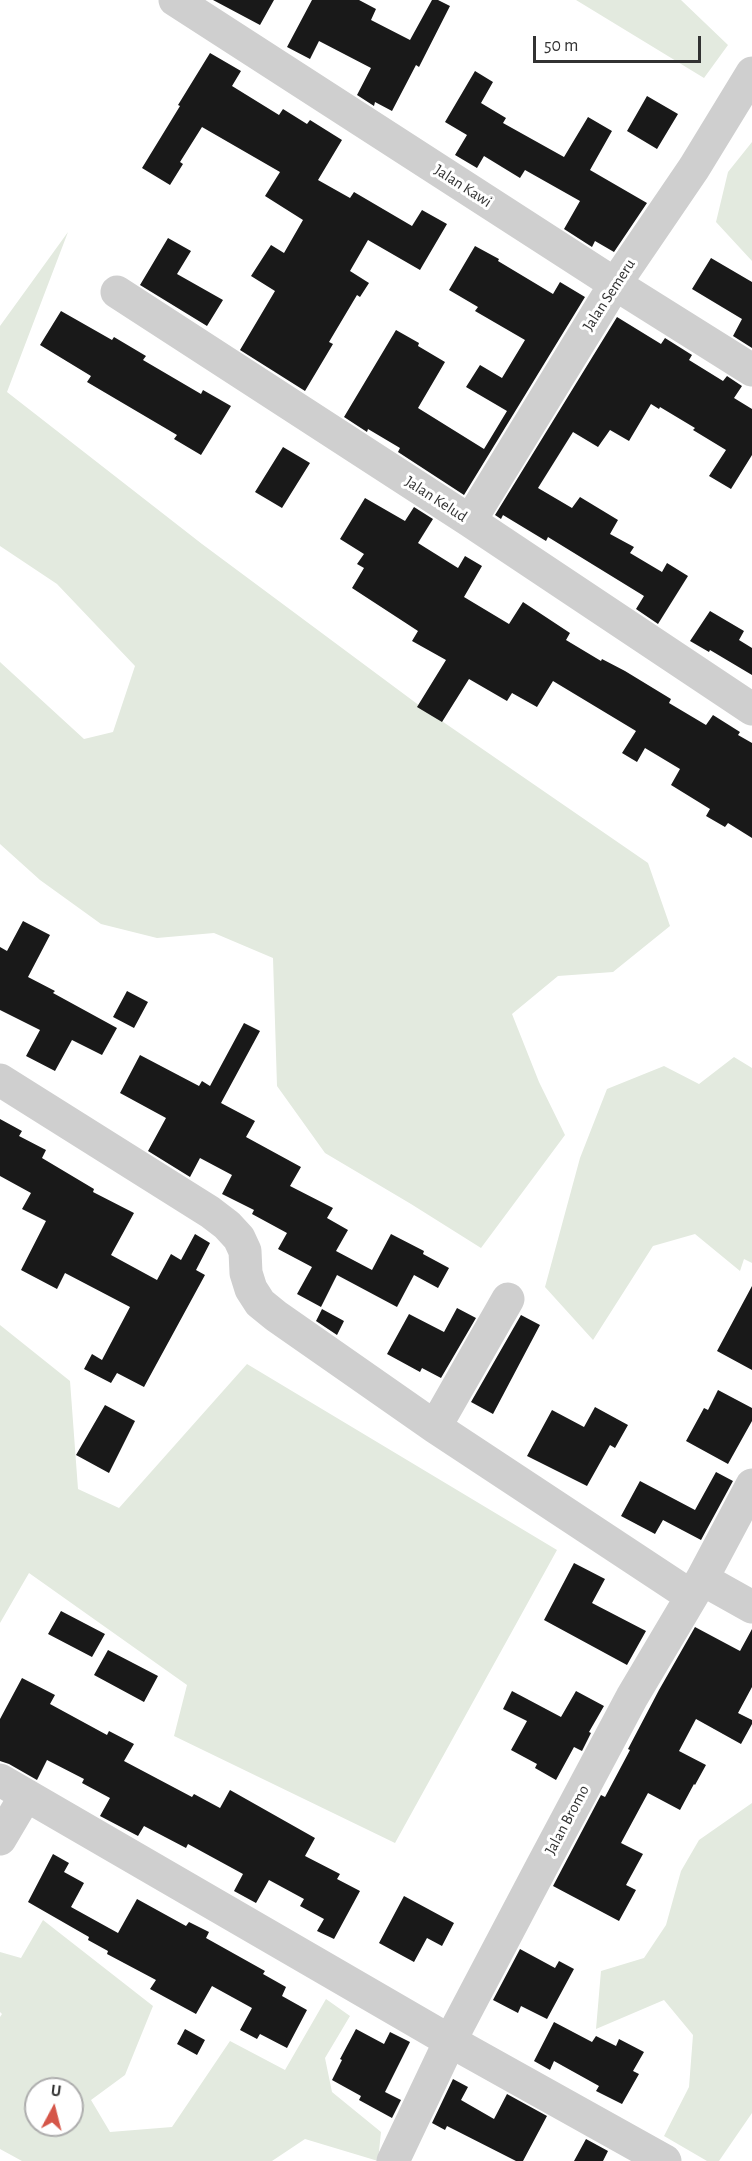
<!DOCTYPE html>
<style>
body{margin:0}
#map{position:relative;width:752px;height:2161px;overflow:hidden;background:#fff;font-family:"Alegreya Sans",sans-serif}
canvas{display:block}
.north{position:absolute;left:24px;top:2077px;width:60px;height:60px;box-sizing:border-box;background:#fff;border:2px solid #adadad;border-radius:50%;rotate:7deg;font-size:16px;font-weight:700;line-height:24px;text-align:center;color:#323232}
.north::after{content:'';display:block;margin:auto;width:21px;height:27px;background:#d55649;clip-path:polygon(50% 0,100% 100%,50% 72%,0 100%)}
.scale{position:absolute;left:533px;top:36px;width:168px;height:27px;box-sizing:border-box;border:3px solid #323232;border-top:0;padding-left:8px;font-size:18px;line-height:21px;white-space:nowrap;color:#323232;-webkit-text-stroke:4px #fff;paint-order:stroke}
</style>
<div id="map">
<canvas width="752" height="2161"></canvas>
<div class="north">U</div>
<div class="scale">50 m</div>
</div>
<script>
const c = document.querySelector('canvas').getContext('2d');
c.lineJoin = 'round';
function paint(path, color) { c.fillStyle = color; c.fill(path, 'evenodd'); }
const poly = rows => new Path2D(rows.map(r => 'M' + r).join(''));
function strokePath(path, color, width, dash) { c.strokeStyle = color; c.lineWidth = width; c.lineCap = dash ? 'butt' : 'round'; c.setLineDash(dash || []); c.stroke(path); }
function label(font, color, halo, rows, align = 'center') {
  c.font = font + ' "Alegreya Sans",sans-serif'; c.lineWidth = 6; c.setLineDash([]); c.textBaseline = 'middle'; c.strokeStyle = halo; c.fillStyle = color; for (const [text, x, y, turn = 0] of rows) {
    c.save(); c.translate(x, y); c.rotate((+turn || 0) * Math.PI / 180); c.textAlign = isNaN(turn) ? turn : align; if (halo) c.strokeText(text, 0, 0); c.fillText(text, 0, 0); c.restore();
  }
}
paint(poly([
 [576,0,681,0,728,45,704,78],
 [752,142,752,261,716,222,728,172],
 [68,232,7,392,202,544,420,706,648,863,670,926,613,972,558,976,512,1014,539,1082,565,1135,481,1248,411,1204,325,1153,277,1086,273,958,214,933,157,938,101,924,40,880,0,844,0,662,84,739,113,732,135,666,57,584,0,546,0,326],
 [734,1057,752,1068,752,1263,744,1259,740,1271,695,1234,653,1246,593,1340,545,1287,580,1158,607,1089,664,1066,699,1084],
 [0,1325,70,1381,78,1489,119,1508,247,1364,557,1550,395,1843,174,1736,187,1685,29,1573,0,1623],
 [752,1803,752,2113,719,2161,707,2161,664,2136,689,2087,693,2035,664,2000,596,2029,601,1971,644,1958,666,1925,681,1871,699,1840],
 [43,1920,153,2006,125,2075,91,2100,110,2132,172,2127,230,2041,285,2070,326,1999,350,2016,325,2058,332,2092,381,2132,378,2161,305,2139,272,2161,22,2161,0,2149,0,2017,2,2014,0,2012,0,1952,21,1958],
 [36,2089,72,2089,72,2125,36,2125]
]), '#e3eadf');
paint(poly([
 [213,0,274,0,260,25],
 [312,0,359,0,376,9,371,20,410,40,432,0,438,0,450,6,419,67,416,65,392,111,375,102,374,106,357,95,371,68,319,41,310,59,287,47],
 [210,53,241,71,232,86,279,115,283,109,307,124,310,120,342,140,318,180,350,198,354,192,412,226,422,210,447,224,420,270,368,240,350,271,369,283,360,297,357,295,329,342,333,344,305,391,240,350,275,291,251,276,271,245,284,253,303,220,265,196,280,172,202,127,180,162,183,164,170,185,142,168,180,106,178,105],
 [475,71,493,82,481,103,506,118,503,123,564,157,588,117,612,131,590,170,647,203,614,252,595,241,592,247,564,229,580,201,525,170,520,178,484,156,477,168,455,155,467,135,445,122],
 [647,96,678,114,657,149,627,131],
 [168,238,191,251,177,274,223,300,207,326,140,285],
 [475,246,499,259,498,261,553,294,560,282,585,297,464,495,398,452,400,448,368,429,367,432,344,417,396,330,419,343,418,346,445,362,418,408,484,449,507,411,466,387,480,365,502,378,525,340,475,311,478,307,449,290],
 [711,258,752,282,752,348,733,336,742,319,692,289],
 [61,311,112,340,114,337,146,356,143,360,201,394,203,390,231,406,201,455,174,439,177,435,87,382,91,376,40,345],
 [617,317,661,344,665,338,692,355,689,360,723,381,727,376,742,386,734,398,752,409,752,455,731,489,709,476,726,450,693,430,695,428,660,407,659,409,651,404,629,441,610,430,598,447,573,432,538,488,572,508,580,497,618,520,610,534,634,547,630,553,662,572,667,563,688,576,658,624,636,609,644,596,548,537,546,541,503,515,501,519,495,515],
 [283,447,310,463,282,508,255,492],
 [365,498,405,521,414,507,433,519,418,543,458,568,465,556,482,566,464,597,509,624,523,602,570,633,566,640,601,661,602,659,625,671,671,699,669,703,706,725,713,715,740,732,738,735,752,743,752,838,728,823,725,827,706,816,710,809,671,785,680,769,645,748,637,762,622,753,636,731,553,681,537,707,512,693,507,701,469,679,442,722,417,707,446,660,412,641,418,631,352,588,364,568,357,564,364,554,340,539],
 [710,611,744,631,739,640,752,648,752,675,710,650,709,652,690,641],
 [23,921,50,935,28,977,55,991,53,993,117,1028,102,1055,72,1040,55,1071,26,1056,40,1030,0,1010,0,947,7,951],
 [127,991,148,1002,134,1028,113,1017],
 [244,1023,260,1031,221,1103,255,1121,246,1137,301,1167,290,1186,333,1208,327,1218,348,1230,336,1251,372,1270,391,1234,424,1251,423,1254,449,1268,438,1288,414,1275,397,1307,337,1275,321,1307,297,1294,312,1267,278,1249,287,1233,252,1214,254,1210,222,1194,232,1175,200,1158,190,1177,148,1151,166,1118,120,1093,140,1055,199,1086,202,1081,210,1086],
 [0,1119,22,1131,19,1136,46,1150,42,1158,94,1189,93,1192,134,1213,111,1255,157,1280,171,1254,181,1260,195,1234,210,1243,196,1270,205,1275,144,1387,117,1373,111,1383,84,1369,92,1354,102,1360,130,1307,65,1273,57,1289,21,1270,46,1221,22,1209,31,1193,0,1176],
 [752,1286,752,1370,717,1351],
 [457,1308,476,1318,441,1378,422,1368,420,1372,387,1354,409,1314,444,1332],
 [322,1309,344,1321,337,1335,316,1321],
 [521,1315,540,1325,493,1414,471,1402],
 [718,1390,752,1408,752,1421,728,1464,686,1441,704,1408,708,1410],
 [105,1405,135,1421,109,1473,76,1455],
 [595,1407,628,1425,615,1448,610,1445,587,1486,527,1456,552,1410,584,1427],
 [716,1472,733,1481,701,1540,663,1520,655,1534,621,1516,640,1481,695,1510],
 [574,1563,605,1579,592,1603,646,1631,627,1665,544,1620],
 [61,1611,105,1634,92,1657,48,1634],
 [695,1627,740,1651,752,1629,752,1687,738,1713,752,1720,752,1724,741,1744,696,1719,679,1751,706,1765,695,1785,694,1784,680,1810,648,1793,621,1843,643,1854,626,1885,636,1890,619,1921,553,1886,601,1795,605,1797,630,1750,628,1749,659,1690],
 [108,1650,158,1676,144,1702,94,1675],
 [22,1678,55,1695,50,1704,107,1735,109,1731,134,1744,124,1761,192,1797,194,1794,220,1808,230,1790,315,1838,305,1856,340,1874,337,1879,360,1891,334,1939,317,1931,324,1919,300,1906,304,1899,269,1880,256,1903,234,1891,243,1874,188,1844,186,1848,144,1826,138,1836,100,1816,110,1798,82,1783,84,1779,47,1760,37,1780,9,1764,0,1761,0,1719],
 [512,1691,561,1717,576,1691,604,1706,589,1732,591,1733,582,1751,574,1747,556,1780,535,1768,537,1764,511,1750,527,1721,503,1709],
 [53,1854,69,1863,64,1872,84,1883,71,1907,118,1933,137,1899,186,1926,189,1922,209,1932,206,1938,265,1971,263,1974,286,1987,282,1996,307,2010,287,2048,260,2034,257,2039,240,2030,252,2008,212,1986,196,2014,150,1989,156,1980,107,1954,108,1951,88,1940,89,1937,28,1902],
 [404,1896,454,1923,442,1946,427,1938,414,1962,379,1943],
 [520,1949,555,1968,559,1961,574,1969,547,2019,521,2006,518,2013,493,2000],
 [554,2022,592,2042,596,2036,616,2046,619,2039,644,2052,633,2071,639,2074,622,2104,596,2091,599,2086,554,2061,550,2070,534,2061],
 [185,2029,205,2040,197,2055,177,2044],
 [356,2029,384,2044,390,2032,410,2042,385,2092,401,2100,392,2118,359,2100,361,2096,332,2080,342,2060,340,2059],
 [453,2079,468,2087,461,2100,494,2119,507,2094,547,2116,523,2161,516,2161,447,2126,445,2130,432,2123],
 [586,2139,608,2151,603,2161,574,2161]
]), '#191919');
strokePath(poly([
 [175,0,615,284,752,370],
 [117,292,470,521,752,709],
 [470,521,615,284,694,168,752,73],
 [0,1080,210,1212,227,1225,239,1238,245,1251,246,1273,251,1289,260,1303,276,1316,435,1427,691,1596],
 [435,1427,508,1299],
 [702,1579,752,1607],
 [0,1780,450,2041,665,2161],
 [0,1839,26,1795],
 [393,2161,450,2041,541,1868,632,1697,702,1579,752,1485]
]), '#cfcfcf', 33);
label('16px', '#323232', '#fff', [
 ["Jalan Kawi",463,186,33],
 ["Jalan Semeru",609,295,-57],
 ["Jalan Kelud",436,499,33],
 ["Jalan Bromo",567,1820,-62]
]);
</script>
